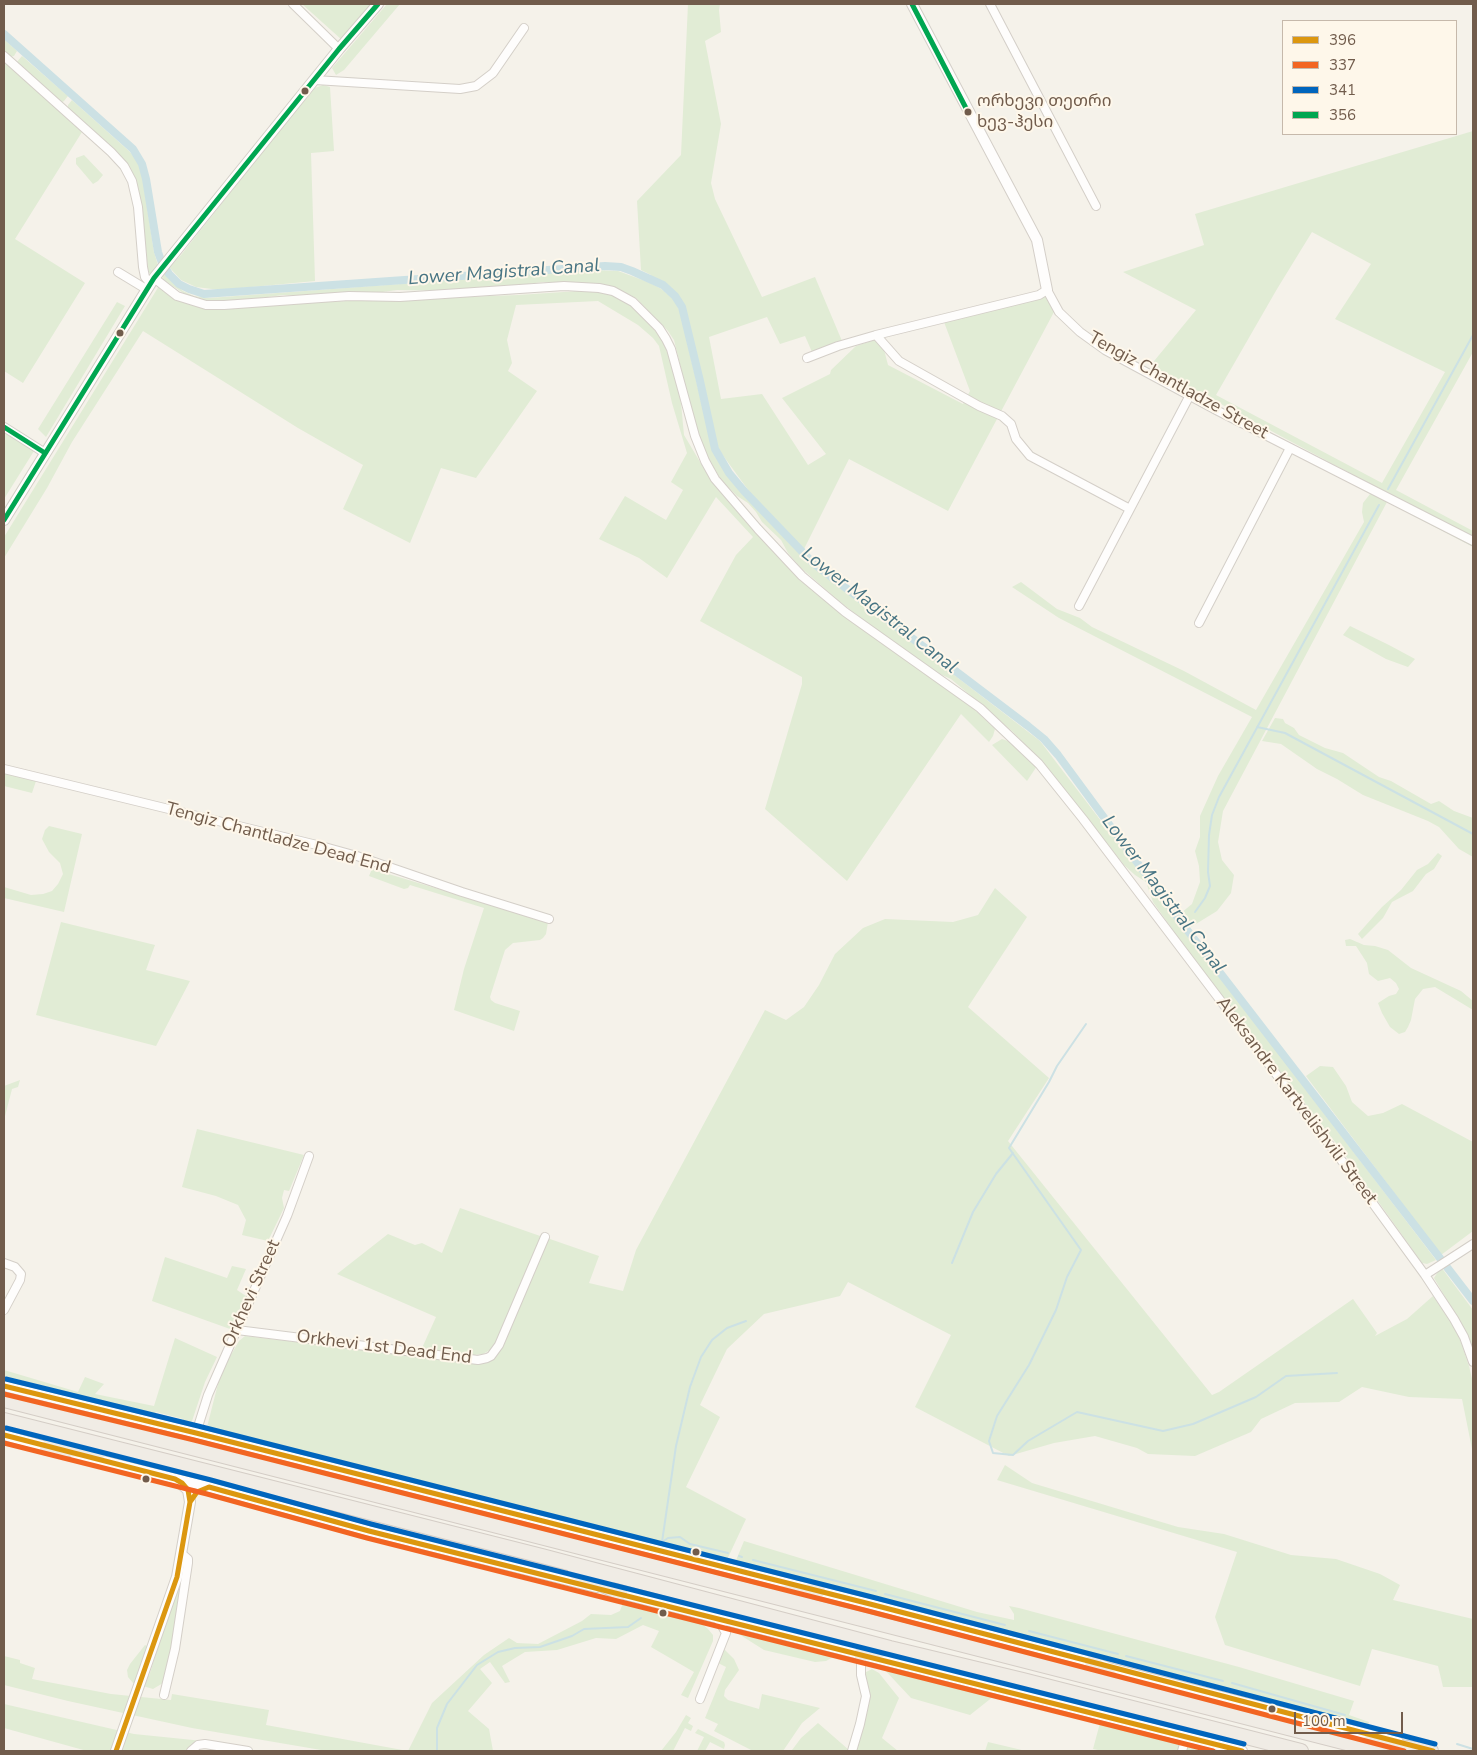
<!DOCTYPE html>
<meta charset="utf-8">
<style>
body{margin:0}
#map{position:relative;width:1477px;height:1755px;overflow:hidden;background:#f5f2ea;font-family:"Nunito Sans",sans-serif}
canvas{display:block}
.frame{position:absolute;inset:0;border:5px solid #715c4c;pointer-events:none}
.legend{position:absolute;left:1282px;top:20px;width:175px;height:115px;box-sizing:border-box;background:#fef7ea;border:1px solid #c6b9ab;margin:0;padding:6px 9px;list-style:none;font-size:15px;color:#715c4c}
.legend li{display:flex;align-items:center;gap:10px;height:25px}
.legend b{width:25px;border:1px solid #c6b9ab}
.scale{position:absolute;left:1294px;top:1712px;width:109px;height:22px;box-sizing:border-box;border:2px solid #715c4c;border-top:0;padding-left:6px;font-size:15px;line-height:18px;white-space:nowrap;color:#715c4c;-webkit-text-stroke:4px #fef7ea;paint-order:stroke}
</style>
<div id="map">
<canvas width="1477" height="1755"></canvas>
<div class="frame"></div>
<ul class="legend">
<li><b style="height:6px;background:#dc970f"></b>396</li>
<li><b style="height:6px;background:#f26522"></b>337</li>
<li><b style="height:6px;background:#0065bd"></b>341</li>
<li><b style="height:6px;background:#00a651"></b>356</li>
</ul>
<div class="scale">100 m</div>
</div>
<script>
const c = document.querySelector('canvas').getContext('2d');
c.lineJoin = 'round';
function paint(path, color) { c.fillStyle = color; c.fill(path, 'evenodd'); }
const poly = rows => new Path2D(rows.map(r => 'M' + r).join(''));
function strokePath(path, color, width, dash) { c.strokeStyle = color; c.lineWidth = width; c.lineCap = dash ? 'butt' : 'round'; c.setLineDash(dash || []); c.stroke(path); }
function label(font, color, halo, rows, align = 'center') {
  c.font = font + ' "Nunito Sans","Noto Sans Georgian",sans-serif'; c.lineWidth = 4; c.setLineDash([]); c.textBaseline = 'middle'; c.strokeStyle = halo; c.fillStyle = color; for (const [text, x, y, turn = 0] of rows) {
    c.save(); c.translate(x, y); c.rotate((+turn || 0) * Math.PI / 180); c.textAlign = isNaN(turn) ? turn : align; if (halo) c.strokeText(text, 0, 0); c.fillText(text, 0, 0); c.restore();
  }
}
paint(poly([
 [302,4,371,4,342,40],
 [387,4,400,4,344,70,336,75,332,68],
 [688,4,720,4,719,10,721,32,705,41,721,124,711,183,715,199,762,297,815,277,842,341,812,352,805,336,780,344,767,317,709,337,721,399,762,394,808,465,826,454,782,398,830,374,831,370,856,346,881,338,888,365,963,404,970,391,944,322,1044,296,1048,299,1054,312,948,511,849,459,804,549,754,498,719,450,714,436,683,302,676,293,656,278,652,284,660,288,674,299,680,312,713,452,722,466,736,485,810,564,1040,741,1436,1260,1427,1264,1422,1263,1345,1155,1194,960,1153,902,1146,882,1135,875,1124,865,1042,762,1012,731,964,690,951,679,933,671,894,644,839,601,800,567,788,553,781,540,762,522,756,512,748,503,737,496,721,480,709,459,697,433,674,340,668,331,636,298,608,285,543,282,490,289,455,291,397,290,369,294,348,292,307,295,306,296,283,295,238,301,209,301,185,294,163,280,162,276,164,273,183,291,194,296,209,298,591,270,618,271,648,282,651,275,641,270,637,201,681,155],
 [4,39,17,51,14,56,10,57,4,52],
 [22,56,68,96,64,101,61,103,16,63],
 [4,61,82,132,15,239,85,283,23,383,4,371],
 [323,85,330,87,334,151,311,153,315,281,220,290,196,287,181,280,169,267,181,255,271,141,315,88],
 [72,100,129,151,138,161,141,168,154,252,158,265,153,274,149,273,148,269,141,205,135,181,128,164,111,146,68,109,68,105],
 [1473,131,1473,352,1396,490,1473,531,1473,547,1387,502,1223,811,1218,842,1222,860,1234,875,1231,893,1217,911,1191,927,1181,913,1192,904,1200,882,1199,866,1195,851,1200,837,1200,816,1218,776,1252,717,1059,618,1012,587,1021,582,1057,609,1080,618,1092,627,1184,671,1256,710,1364,522,1362,512,1363,503,1370,494,1372,485,1150,366,1196,310,1123,272,1204,245,1195,214],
 [1312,232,1371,264,1335,319,1445,372,1382,483,1216,395,1277,289],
 [84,155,103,175,98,181,93,184,76,164,76,158],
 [159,286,173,296,185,303,203,307,219,308,321,302,518,295,594,290,612,293,622,299,634,308,661,337,673,367,677,383,681,403,684,435,709,477,720,491,757,534,800,579,837,611,971,706,995,729,993,736,989,742,961,714,847,881,765,809,802,684,802,677,700,621,736,555,753,537,716,497,667,578,639,558,599,539,625,496,666,520,683,490,671,482,687,453,672,403,659,346,653,338,638,325,598,301,516,305,507,340,512,363,508,371,537,391,476,478,441,468,410,543,343,509,363,465,298,428,143,331,72,442,47,488,4,558,4,537],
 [117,302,125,306,46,437,38,429],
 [4,432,34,451,4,499],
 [1350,626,1389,645,1415,659,1408,667,1386,659,1343,635],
 [1275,718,1283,719,1285,723,1294,728,1299,735,1325,748,1343,753,1379,777,1391,781,1431,804,1439,801,1454,811,1473,818,1473,857,1459,849,1439,827,1428,821,1363,795,1337,779,1317,769,1281,744,1262,741],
 [1002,739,1008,741,1037,766,1027,781,992,745],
 [4,773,36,781,32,793,4,786],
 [49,826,82,834,64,912,4,898,4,887,31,895,43,894,52,891,58,884,63,874,60,863,49,852,42,839,45,830],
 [1438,853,1442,856,1434,869,1426,874,1413,891,1392,902,1383,918,1362,939,1358,934,1382,907,1401,890,1417,870,1428,864],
 [372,869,548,922,546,934,543,938,540,940,513,943,505,950,490,997,491,1000,495,1003,520,1011,514,1031,454,1010,464,969,484,908,410,885,408,888,404,889,369,876],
 [995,888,1027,917,968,1007,1049,1078,1008,1141,1212,1395,1219,1392,1353,1299,1377,1333,1375,1336,1407,1319,1433,1296,1457,1331,1469,1366,1473,1383,1473,1454,1462,1399,1409,1397,1362,1387,1339,1402,1295,1403,1261,1419,1251,1432,1195,1456,1148,1454,1137,1448,1095,1436,1054,1443,1009,1456,915,1407,951,1335,848,1282,840,1296,764,1314,727,1349,700,1405,720,1417,686,1487,746,1519,725,1564,206,1431,221,1372,239,1341,245,1336,479,1363,488,1361,547,1238,599,1256,589,1283,623,1291,636,1250,765,1010,786,1020,804,1007,819,985,835,954,863,928,885,919,953,922,978,915],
 [61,922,155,945,146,970,190,981,156,1046,36,1015],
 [1350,939,1364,945,1375,946,1388,950,1411,968,1461,991,1473,1001,1473,1010,1435,987,1423,989,1415,999,1411,1020,1408,1027,1405,1032,1399,1034,1390,1027,1382,1013,1378,1003,1389,996,1396,994,1399,989,1396,983,1390,978,1378,981,1369,974,1367,963,1356,946,1346,946,1345,940],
 [1320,1066,1333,1067,1346,1086,1352,1102,1368,1116,1383,1113,1402,1104,1473,1142,1473,1231,1441,1255,1306,1076],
 [20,1080,18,1087,12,1089,4,1120,4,1086],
 [197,1129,304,1155,289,1191,284,1190,282,1198,284,1208,268,1241,242,1235,246,1220,238,1205,216,1196,182,1187],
 [460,1208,543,1237,495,1347,483,1354,474,1355,422,1348,436,1317,337,1274,388,1234,415,1245,422,1243,442,1253],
 [165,1257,227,1278,232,1266,246,1269,237,1290,246,1296,230,1329,152,1301],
 [1441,1267,1473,1310,1473,1354,1460,1322,1434,1278],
 [175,1338,217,1357,205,1382,192,1421,189,1423,183,1422,183,1419,156,1412,155,1414,4,1376,4,1370,78,1392,85,1377,104,1384,95,1394,154,1406],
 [1005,1465,1032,1483,1178,1527,1224,1534,1291,1555,1336,1559,1380,1574,1400,1585,1393,1600,1473,1619,1473,1687,1443,1687,1438,1666,1372,1649,1360,1686,1225,1645,1215,1617,1237,1552,997,1480],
 [744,1541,977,1612,1014,1620,1014,1614,1009,1606,1019,1608,1239,1667,1354,1701,1349,1715,1369,1722,1368,1728,734,1565],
 [184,1565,172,1652,163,1683,153,1689,133,1683,128,1677,127,1670,130,1664,145,1645,147,1646,139,1672,149,1676],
 [624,1600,679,1613,700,1622,708,1629,713,1635,713,1641,688,1698,681,1695,694,1672,651,1647,659,1631,643,1625,616,1639,596,1638,557,1650,525,1652,502,1666,510,1682,505,1683,490,1662,480,1669,492,1683,468,1711,489,1729,493,1751,327,1751,192,1728,68,1701,4,1685,4,1656,20,1660,20,1663,35,1668,32,1679,111,1694,171,1700,172,1694,269,1710,266,1725,408,1751,432,1703,484,1655,509,1638,517,1643,538,1644,582,1621,591,1614,611,1615,620,1611],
 [734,1631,837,1655,826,1661,815,1662,764,1650],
 [724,1649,734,1659,739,1670,725,1690,724,1696,728,1700,759,1709,762,1694,820,1708,802,1723,783,1751,753,1751,714,1731,718,1724,705,1718,726,1667,718,1663],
 [882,1667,994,1696,970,1715,911,1698],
 [872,1669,879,1673,899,1698,882,1738,898,1751,856,1751,860,1740,867,1706,865,1677,866,1672],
 [4,1704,134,1734,203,1741,184,1751,87,1751,4,1728],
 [686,1715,691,1718,688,1723,693,1726,691,1731,685,1728,673,1751,661,1751,676,1732],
 [818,1723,849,1750,849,1751,792,1750,801,1738],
 [1100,1723,1138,1732,1212,1751,1103,1751,1093,1749],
 [698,1729,724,1742,725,1745,724,1749,710,1742,705,1751,697,1751,704,1737,695,1733],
 [988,1742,1026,1751,985,1751]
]), '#e1ecd5');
strokePath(poly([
 [1388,489,1473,335],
 [1257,727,1285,733,1473,834],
 [1195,912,1205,898,1210,886,1208,872,1209,835,1212,815,1219,797,1379,505],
 [1086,1024,1057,1066,1049,1082,1009,1148,1081,1250,1067,1277,1056,1310,1029,1365,997,1416,989,1441,993,1453,1013,1455,1028,1441,1077,1412,1163,1431,1193,1424,1256,1397,1286,1376,1337,1373],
 [952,1263,973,1212,996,1174,1013,1153],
 [662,1542,676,1446,690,1387,701,1357,712,1340,727,1328,746,1321],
 [662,1542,668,1538,680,1537,690,1544,728,1553],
 [739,1556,742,1557],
 [753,1560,876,1591],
 [885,1594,1005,1625],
 [1029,1631,1118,1654],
 [1126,1656,1223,1681],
 [1232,1683,1345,1715],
 [1457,1744,1473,1749],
 [437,1751,437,1728,447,1704,477,1665,498,1652,515,1648,540,1647,572,1636,584,1629,628,1627,641,1618]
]), '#cce1e4', 2);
strokePath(poly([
 [4,34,133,149,142,164,146,179,158,252,162,263,169,274,179,284,189,289,204,294,605,266,621,267,632,271,663,285,675,296,682,307,700,381,715,449,729,473,744,491,813,563,1028,726,1044,739,1058,755,1181,922,1473,1301]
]), '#cce1e4', 8);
const minor = poly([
 [293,4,339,49],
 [990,4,1096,206],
 [4,56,111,152,124,166,132,181,138,207,143,267,145,277,150,283],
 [315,80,460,89,476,86,493,73,524,28],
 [118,272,146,289],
 [154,278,177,296,206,305,224,305,349,296,400,297,564,286,599,288,613,291,633,302,659,328,666,339,671,349,695,436,705,461,715,479,758,529,802,576,845,612,980,708,1039,764,1083,819,1345,1165,1425,1275,1454,1319,1464,1337,1473,1362],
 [876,335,899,361,979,406,1002,416,1011,424,1016,439,1030,456,1130,509],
 [807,358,838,346,876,335,1039,295,1047,290,1059,312,1080,332,1105,350,1218,411,1473,541],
 [4,427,45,453],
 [1079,606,1190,395],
 [1199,623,1290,448],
 [4,769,321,846,357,856,462,892,549,919],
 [4,1263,15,1267,21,1274,20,1280,4,1310],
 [1425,1275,1473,1244],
 [237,1330,478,1360,487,1358,491,1356,499,1345,545,1237],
 [196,1433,208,1395,287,1216,309,1156],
 [164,1695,175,1649,188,1563,188,1559,181,1553],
 [700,1699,726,1633,717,1617],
 [191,1751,198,1745,205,1744,248,1751],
 [852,1751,860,1724,866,1696,861,1675,861,1654],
 [1182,1751,1186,1737]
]);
const tertiary = poly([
 [912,4,1037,240,1047,290],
 [4,520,154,278,339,49,378,4],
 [4,1386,196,1433,870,1604,1092,1662,1109,1668,1398,1742],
 [4,1435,54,1449],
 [75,1454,209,1487,369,1531,596,1587],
 [615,1592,1242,1751],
 [116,1751,177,1577,190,1502,188,1490,178,1481]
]);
const trunk = poly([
 [4,1400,1378,1751],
 [4,1420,542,1556,890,1648,1023,1680,1301,1751],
 [47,1448,101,1451],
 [575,1572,620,1593],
 [779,1593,818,1591],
 [861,1654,887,1649],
 [1092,1662,1116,1682],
 [1368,1743,1431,1751]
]);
strokePath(minor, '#d4cfc8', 10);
strokePath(tertiary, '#d4cfc8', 12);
strokePath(trunk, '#d4cdc6', 16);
strokePath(minor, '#fefdfc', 8);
strokePath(tertiary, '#fefdfc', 10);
strokePath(trunk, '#f0ece5', 14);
strokePath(poly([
 [4,1386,196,1433,870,1604,1433,1751],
 [4,1435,175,1479,182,1483,188,1490,190,1502,187,1519],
 [116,1751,177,1577,190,1502,197,1492,209,1487,369,1531,1242,1751]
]), '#dc970f', 5);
strokePath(poly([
 [4,1394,194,1440,868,1611,1404,1751],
 [4,1443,207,1494,367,1538,1213,1751]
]), '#f26522', 5);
strokePath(poly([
 [6,1379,198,1426,872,1597,1435,1744],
 [6,1428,211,1480,371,1524,1244,1744]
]), '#0065bd', 5);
strokePath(poly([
 [912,4,968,112],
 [4,427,45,453],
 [4,520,154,278,339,49,378,4]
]), '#00a651', 5);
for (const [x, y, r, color] of [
 [305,91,4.5,"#715c4c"],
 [968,112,4.5,"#715c4c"],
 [120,333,4.5,"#715c4c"],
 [146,1479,4.5,"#715c4c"],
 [696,1552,4.5,"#715c4c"],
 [663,1613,4.5,"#715c4c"],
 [1272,1709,4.5,"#715c4c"]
]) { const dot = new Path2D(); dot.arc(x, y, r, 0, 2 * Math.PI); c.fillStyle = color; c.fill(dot); strokePath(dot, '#fef7ea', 2); }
label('17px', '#715c4c', '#fef7ea', [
 ["ორხევი თეთრი",977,102],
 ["ხევ-ჰესი",977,123]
], 'left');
label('18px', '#715c4c', '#fef7ea', [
 ["Tengiz Chantladze Street",1178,386,29],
 ["Tengiz Chantladze Dead End",278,839,15],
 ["Aleksandre Kartvelishvili Street",1296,1101,53],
 ["Orkhevi Street",252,1294,-66],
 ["Orkhevi 1st Dead End",384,1348,7]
]);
label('italic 19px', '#477483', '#fef7ea', [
 ["Lower Magistral Canal",504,273,-4],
 ["Lower Magistral Canal",879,611,38],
 ["Lower Magistral Canal",1163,895,53]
]);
</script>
